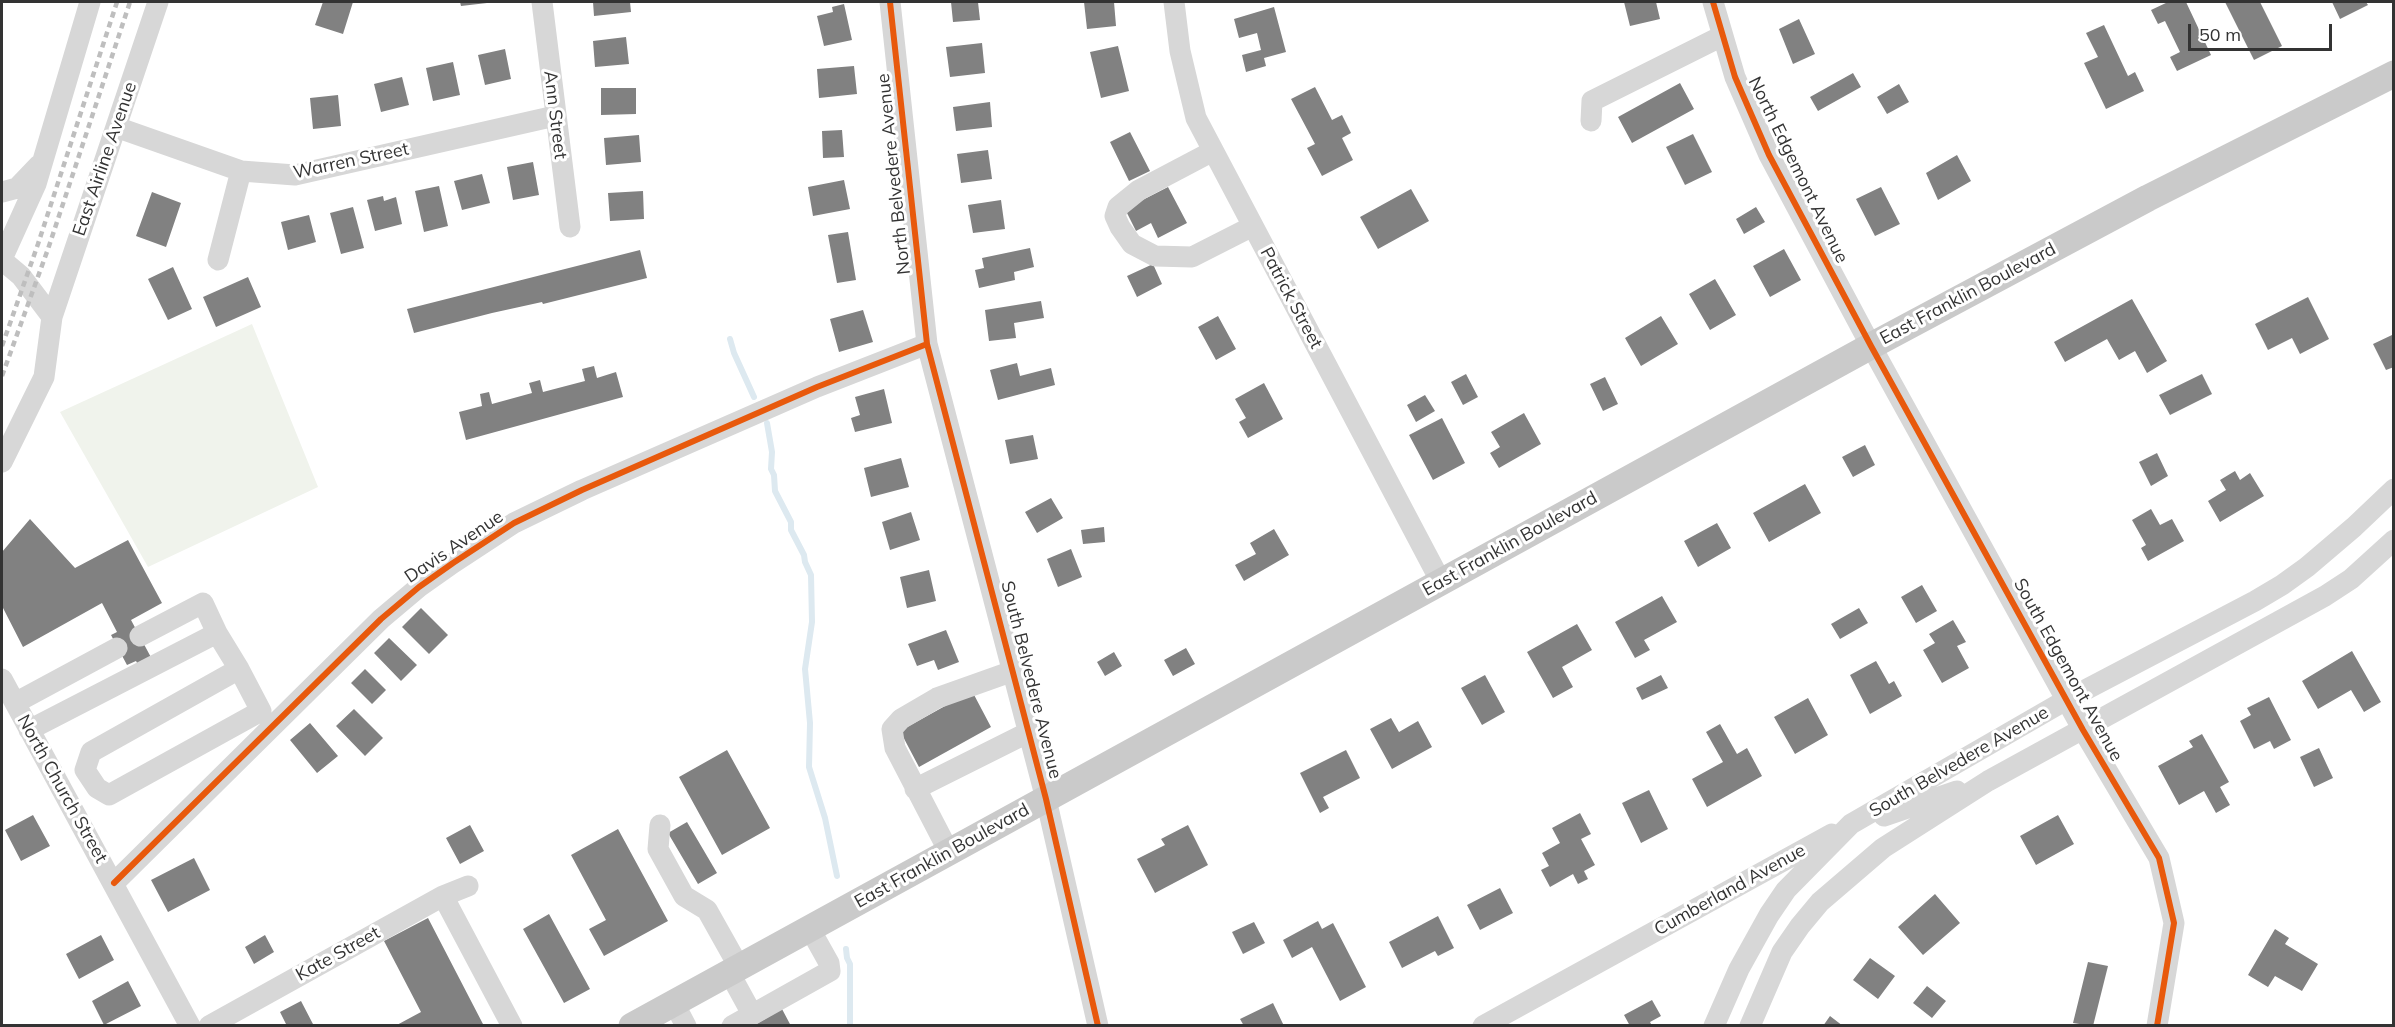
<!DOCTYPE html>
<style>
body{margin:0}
#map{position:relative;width:2395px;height:1027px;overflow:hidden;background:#fff;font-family:Mulish,sans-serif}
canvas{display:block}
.frame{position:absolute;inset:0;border:3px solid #333;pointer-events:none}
.scale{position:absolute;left:2188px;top:24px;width:144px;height:27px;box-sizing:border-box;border:3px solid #333;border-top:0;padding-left:8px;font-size:18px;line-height:21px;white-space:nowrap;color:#333;-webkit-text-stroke:4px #fff;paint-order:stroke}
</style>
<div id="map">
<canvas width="2395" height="1027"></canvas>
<div class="frame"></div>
<div class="scale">50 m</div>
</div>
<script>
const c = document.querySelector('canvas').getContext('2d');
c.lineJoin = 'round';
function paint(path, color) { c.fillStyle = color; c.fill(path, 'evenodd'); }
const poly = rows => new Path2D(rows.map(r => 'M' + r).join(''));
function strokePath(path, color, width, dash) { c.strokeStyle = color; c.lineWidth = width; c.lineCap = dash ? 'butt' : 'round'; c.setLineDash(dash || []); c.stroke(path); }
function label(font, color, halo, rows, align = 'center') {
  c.font = font + ' Mulish,sans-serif'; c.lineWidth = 6; c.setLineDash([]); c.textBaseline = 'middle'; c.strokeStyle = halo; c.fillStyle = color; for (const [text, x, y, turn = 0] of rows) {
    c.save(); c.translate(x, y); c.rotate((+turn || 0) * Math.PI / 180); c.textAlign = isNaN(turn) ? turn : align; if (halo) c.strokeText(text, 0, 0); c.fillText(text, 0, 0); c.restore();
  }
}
paint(poly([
 [252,324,318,487,148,567,60,412]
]), '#f0f3ec');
strokePath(poly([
 [730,339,734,353,754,397],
 [767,423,772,452,771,469,774,475,775,491,791,522,791,530,804,555,805,562,811,575,812,622,805,669,810,723,809,767,825,818,837,876],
 [846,949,847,958,850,964,850,1026]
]), '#dde9f0', 6);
paint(poly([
 [323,2,353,2,343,34,315,25],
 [460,2,487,2,487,3,461,6],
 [593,2,630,2,631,12,594,16],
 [951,2,978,2,980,20,953,22],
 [1084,2,1114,2,1116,26,1087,29],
 [1624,2,1656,2,1660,19,1630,26],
 [2168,2,2186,2,2211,55,2177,71,2170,57,2180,52,2165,21,2158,24,2151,10],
 [2225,2,2260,2,2282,46,2254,60],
 [2332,2,2366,2,2368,5,2340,19],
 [844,4,852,40,824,46,817,16,833,12,832,7],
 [1274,7,1286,52,1264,58,1266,66,1246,72,1242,55,1261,50,1257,33,1239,38,1234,19],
 [1799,19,1815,54,1793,64,1779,29],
 [2104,25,2128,76,2135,72,2144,91,2106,109,2084,63,2098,57,2086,33],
 [626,37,629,64,595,67,593,41],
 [982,43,985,73,950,77,946,47],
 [1118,46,1129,91,1101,98,1090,52],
 [505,49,511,79,485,85,478,55],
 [453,62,460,95,433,101,426,68],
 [854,66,857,94,819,98,817,69],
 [1853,73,1861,87,1818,111,1810,97],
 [402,77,409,105,381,112,374,84],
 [1680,83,1694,109,1632,143,1618,117],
 [1899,84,1909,102,1887,114,1877,97],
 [1315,87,1332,120,1342,115,1351,133,1342,138,1353,160,1322,176,1307,148,1315,144,1291,99],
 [601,88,636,88,636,114,601,115],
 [338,95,341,126,313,129,310,98],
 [990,102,992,127,956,131,953,107],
 [842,130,844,157,823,158,822,131],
 [1130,132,1150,171,1129,181,1110,142],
 [1693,134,1712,172,1685,185,1666,147],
 [639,135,641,162,606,165,604,138],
 [988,150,992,179,961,183,957,154],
 [1957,155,1971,181,1938,200,1926,173],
 [533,162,539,195,513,200,507,167],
 [482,174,490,203,462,210,454,181],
 [844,180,850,209,813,216,808,187],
 [439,186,448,226,424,232,415,191],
 [1168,187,1187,223,1158,238,1151,223,1136,231,1125,209],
 [1881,187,1900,224,1875,236,1856,199],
 [1411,189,1429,221,1378,249,1360,217],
 [643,191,644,219,610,221,608,193],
 [152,192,181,203,166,247,136,236],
 [383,196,384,201,396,197,402,224,375,231,367,200],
 [1001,200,1005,229,973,233,968,205],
 [353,207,364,248,341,254,330,213],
 [1756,207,1765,222,1744,234,1736,219],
 [309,215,316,242,288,250,281,222],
 [848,232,856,280,837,283,828,235],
 [1030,248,1034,267,1014,272,1015,280,979,288,975,270,984,268,982,258],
 [1784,249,1801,280,1770,297,1753,266],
 [640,250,647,278,543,304,542,302,492,313,414,333,407,309],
 [1153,264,1162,284,1137,297,1127,276],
 [173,267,192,309,168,320,148,279],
 [248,277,261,307,216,327,203,297],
 [1715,279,1736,315,1710,330,1689,294],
 [2308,297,2329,339,2300,354,2292,338,2268,350,2255,324],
 [2132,299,2167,361,2147,373,2135,351,2119,360,2107,339,2065,362,2054,342],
 [1041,301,1044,318,1014,323,1016,338,989,341,985,310],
 [863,310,873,342,839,352,830,319],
 [1218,316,1236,349,1216,360,1198,327],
 [1661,316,1678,344,1641,366,1625,338],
 [2392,335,2394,367,2386,370,2373,344],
 [1017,363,1020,376,1051,368,1055,385,998,400,990,370],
 [594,366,597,378,616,372,623,397,466,440,459,412,482,406,480,394,489,392,492,404,532,393,529,383,540,380,543,392,585,381,582,369],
 [1466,374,1478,397,1463,405,1451,382],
 [2202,374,2212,394,2170,415,2159,395],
 [1605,377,1618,404,1603,411,1590,384],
 [1264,383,1283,419,1248,438,1239,422,1246,418,1235,399],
 [884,389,892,423,855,432,851,418,860,415,855,397],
 [1425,395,1435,411,1416,422,1407,405],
 [1524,413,1541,444,1499,468,1490,453,1500,447,1491,432],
 [1442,418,1465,463,1433,480,1409,435],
 [1033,435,1038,459,1010,464,1005,440],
 [1865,445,1875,465,1853,477,1842,457],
 [2157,453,2168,476,2151,486,2139,462],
 [901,458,909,487,871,497,864,468],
 [2235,471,2240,480,2250,473,2264,496,2220,522,2208,501,2226,490,2220,480],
 [1805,484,1821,513,1769,542,1753,513],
 [1051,498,1063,518,1037,533,1025,512],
 [2151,509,2160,525,2172,519,2184,541,2148,561,2141,548,2146,545,2132,520],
 [911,512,920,540,890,550,882,522],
 [30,519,75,568,128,540,162,603,131,620,154,663,141,670,136,661,127,665,111,635,117,632,102,603,23,647,2,606,2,552],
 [1717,523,1731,548,1698,567,1684,541],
 [1104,527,1105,542,1083,544,1081,530],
 [1274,529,1289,555,1244,581,1235,565,1256,554,1250,543],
 [1071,549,1082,577,1058,587,1047,559],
 [929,570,936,601,907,608,900,577],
 [1922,585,1937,611,1916,623,1901,597],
 [1662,596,1677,622,1644,640,1650,650,1635,658,1615,622],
 [421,608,448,635,429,654,402,627],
 [1859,608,1868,623,1840,639,1831,624],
 [1953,620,1966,642,1957,646,1969,668,1942,683,1923,650,1935,643,1929,634],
 [1577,624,1592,650,1562,667,1573,687,1553,698,1527,652],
 [946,630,959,662,938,670,934,660,917,666,908,644],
 [389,638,417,665,401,681,374,653],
 [1186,648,1195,664,1173,676,1164,660],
 [2352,651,2381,702,2364,712,2351,690,2318,709,2302,681],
 [1114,652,1122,666,1105,676,1097,662],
 [1876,661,1889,684,1894,681,1902,696,1870,714,1850,675],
 [365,669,386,690,372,704,351,683],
 [1485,675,1505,712,1482,725,1461,688],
 [1661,675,1668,688,1642,700,1636,688],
 [972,691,991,727,919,767,900,731],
 [2269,697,2291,740,2274,749,2270,741,2254,749,2240,721,2251,715,2247,708],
 [1808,698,1828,735,1795,754,1774,717],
 [354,709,383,738,365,756,336,726],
 [1391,718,1399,732,1418,721,1432,747,1392,769,1370,729],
 [310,723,338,756,317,773,290,740],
 [1720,724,1737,754,1747,748,1762,776,1707,807,1692,779,1723,762,1706,732],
 [2202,734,2229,782,2220,787,2230,805,2216,813,2204,791,2179,805,2158,766,2193,747,2189,741],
 [2319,748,2333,778,2314,787,2300,757],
 [727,750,770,828,722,855,679,777],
 [1346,750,1360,778,1323,797,1329,808,1320,813,1300,773],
 [1649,790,1668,829,1641,843,1622,803],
 [1580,813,1591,834,1581,839,1595,865,1584,871,1588,879,1578,884,1573,874,1550,887,1541,870,1549,866,1542,853,1560,843,1552,828],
 [33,815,50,846,21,861,5,830],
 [2058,815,2074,844,2036,865,2020,836],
 [687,822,717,873,698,884,668,833],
 [470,825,484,851,460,864,446,838],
 [1188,825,1208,865,1155,893,1137,859,1165,845,1161,839],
 [618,829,668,921,604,956,589,929,606,920,571,855],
 [194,858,210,890,168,912,151,880],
 [1500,888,1513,913,1480,930,1467,905],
 [1935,894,1960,923,1923,955,1898,927],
 [549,914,590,989,564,1003,523,929],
 [1438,916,1454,948,1438,956,1435,951,1402,968,1389,942],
 [428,918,484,1026,395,1026,421,1012,384,941],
 [1318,921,1322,929,1333,923,1366,987,1340,1001,1312,947,1292,958,1283,940],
 [1254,922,1265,943,1243,954,1232,932],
 [2275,929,2289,938,2285,944,2318,964,2302,991,2275,976,2268,987,2248,975],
 [101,935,114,960,79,979,66,954],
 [265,935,274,952,254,964,245,947],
 [1870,958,1895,976,1878,999,1853,980],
 [2088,962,2108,966,2093,1026,2073,1023],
 [128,981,141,1006,104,1025,92,1001],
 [1927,986,1946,1001,1932,1018,1913,1003],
 [1652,1000,1661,1016,1650,1022,1652,1026,1630,1026,1624,1015],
 [301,1001,314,1026,287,1026,280,1012],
 [1273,1003,1284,1026,1244,1026,1240,1019],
 [782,1009,791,1026,753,1026],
 [1830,1016,1843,1026,1823,1026]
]), '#818181');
strokePath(poly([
 [542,2,570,227],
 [890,2,927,344,1046,799,1098,1026],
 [1174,2,1180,51,1196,118,1441,582],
 [1713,2,1735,77,1769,155,1871,346,2083,730,2159,858,2174,923,2157,1026],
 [1591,121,1592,101,1722,36],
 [116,127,241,171,295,175,555,116],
 [1213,151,1139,190,1118,207,1115,216,1120,227,1132,244,1155,256,1192,257,1253,226],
 [2,192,17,188,39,165],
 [2,259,36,184,90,2],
 [2,260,21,276,52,317],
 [218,260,241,171],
 [2,462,44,377,52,317,158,2],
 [140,636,203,603,217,633,239,669,261,711,109,795,97,788,85,770,91,752,239,669],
 [2,679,190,1026],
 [15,703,117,648],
 [29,730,217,633],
 [915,789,1029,732],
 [1884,816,1957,791],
 [660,825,658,849,684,896,707,910,739,967],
 [949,852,895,748,892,729,901,719,937,698,1013,671],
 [114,883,381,619,419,587,453,563,514,523,582,490,817,387,927,344],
 [443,896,512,1026],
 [729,972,752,1014],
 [674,1003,686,1026],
 [209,1026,443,896,468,886],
 [732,1026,830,971,829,963,810,929],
 [1483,1026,1832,834],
 [1714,1026,1739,969,1769,915,1786,890,1851,824,2066,700,2255,601,2282,585,2307,567,2354,527,2394,489],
 [1750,1026,1782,952,1800,926,1820,902,1883,848,1988,781,2325,596,2351,579,2394,540]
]), '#d7d7d7', 21);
strokePath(poly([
 [632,1026,1871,346,2148,198,2394,74]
]), '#cacaca', 27);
strokePath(poly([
 [2,346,38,244,117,2],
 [2,376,48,249,130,2]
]), '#bebebe', 4.5, [6, 4.5]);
strokePath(poly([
 [890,2,927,344,1046,799,1098,1026],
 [1713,2,1735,77,1769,155,1871,346,2083,730,2159,858,2174,923,2157,1026],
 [114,883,381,619,419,587,453,563,514,523,582,490,817,387,927,344]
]), '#e8590c', 6);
label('18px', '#333', '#fff', [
 ["Ann Street",555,115,83],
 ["East Airline Avenue",105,159,-71],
 ["Warren Street",351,161,-12],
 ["North Edgemont Avenue",1798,170,64],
 ["North Belvedere Avenue",894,174,-96],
 ["East Franklin Boulevard",1968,294,-28],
 ["Patrick Street",1291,298,62],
 ["East Franklin Boulevard",1510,544,-29],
 ["Davis Avenue",454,547,-34],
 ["South Edgemont Avenue",2068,670,61],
 ["South Belvedere Avenue",1031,680,76],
 ["South Belvedere Avenue",1959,762,-30],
 ["North Church Street",62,789,61],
 ["East Franklin Boulevard",942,856,-29],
 ["Cumberland Avenue",1730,890,-29],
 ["Kate Street",338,954,-29]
]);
</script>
